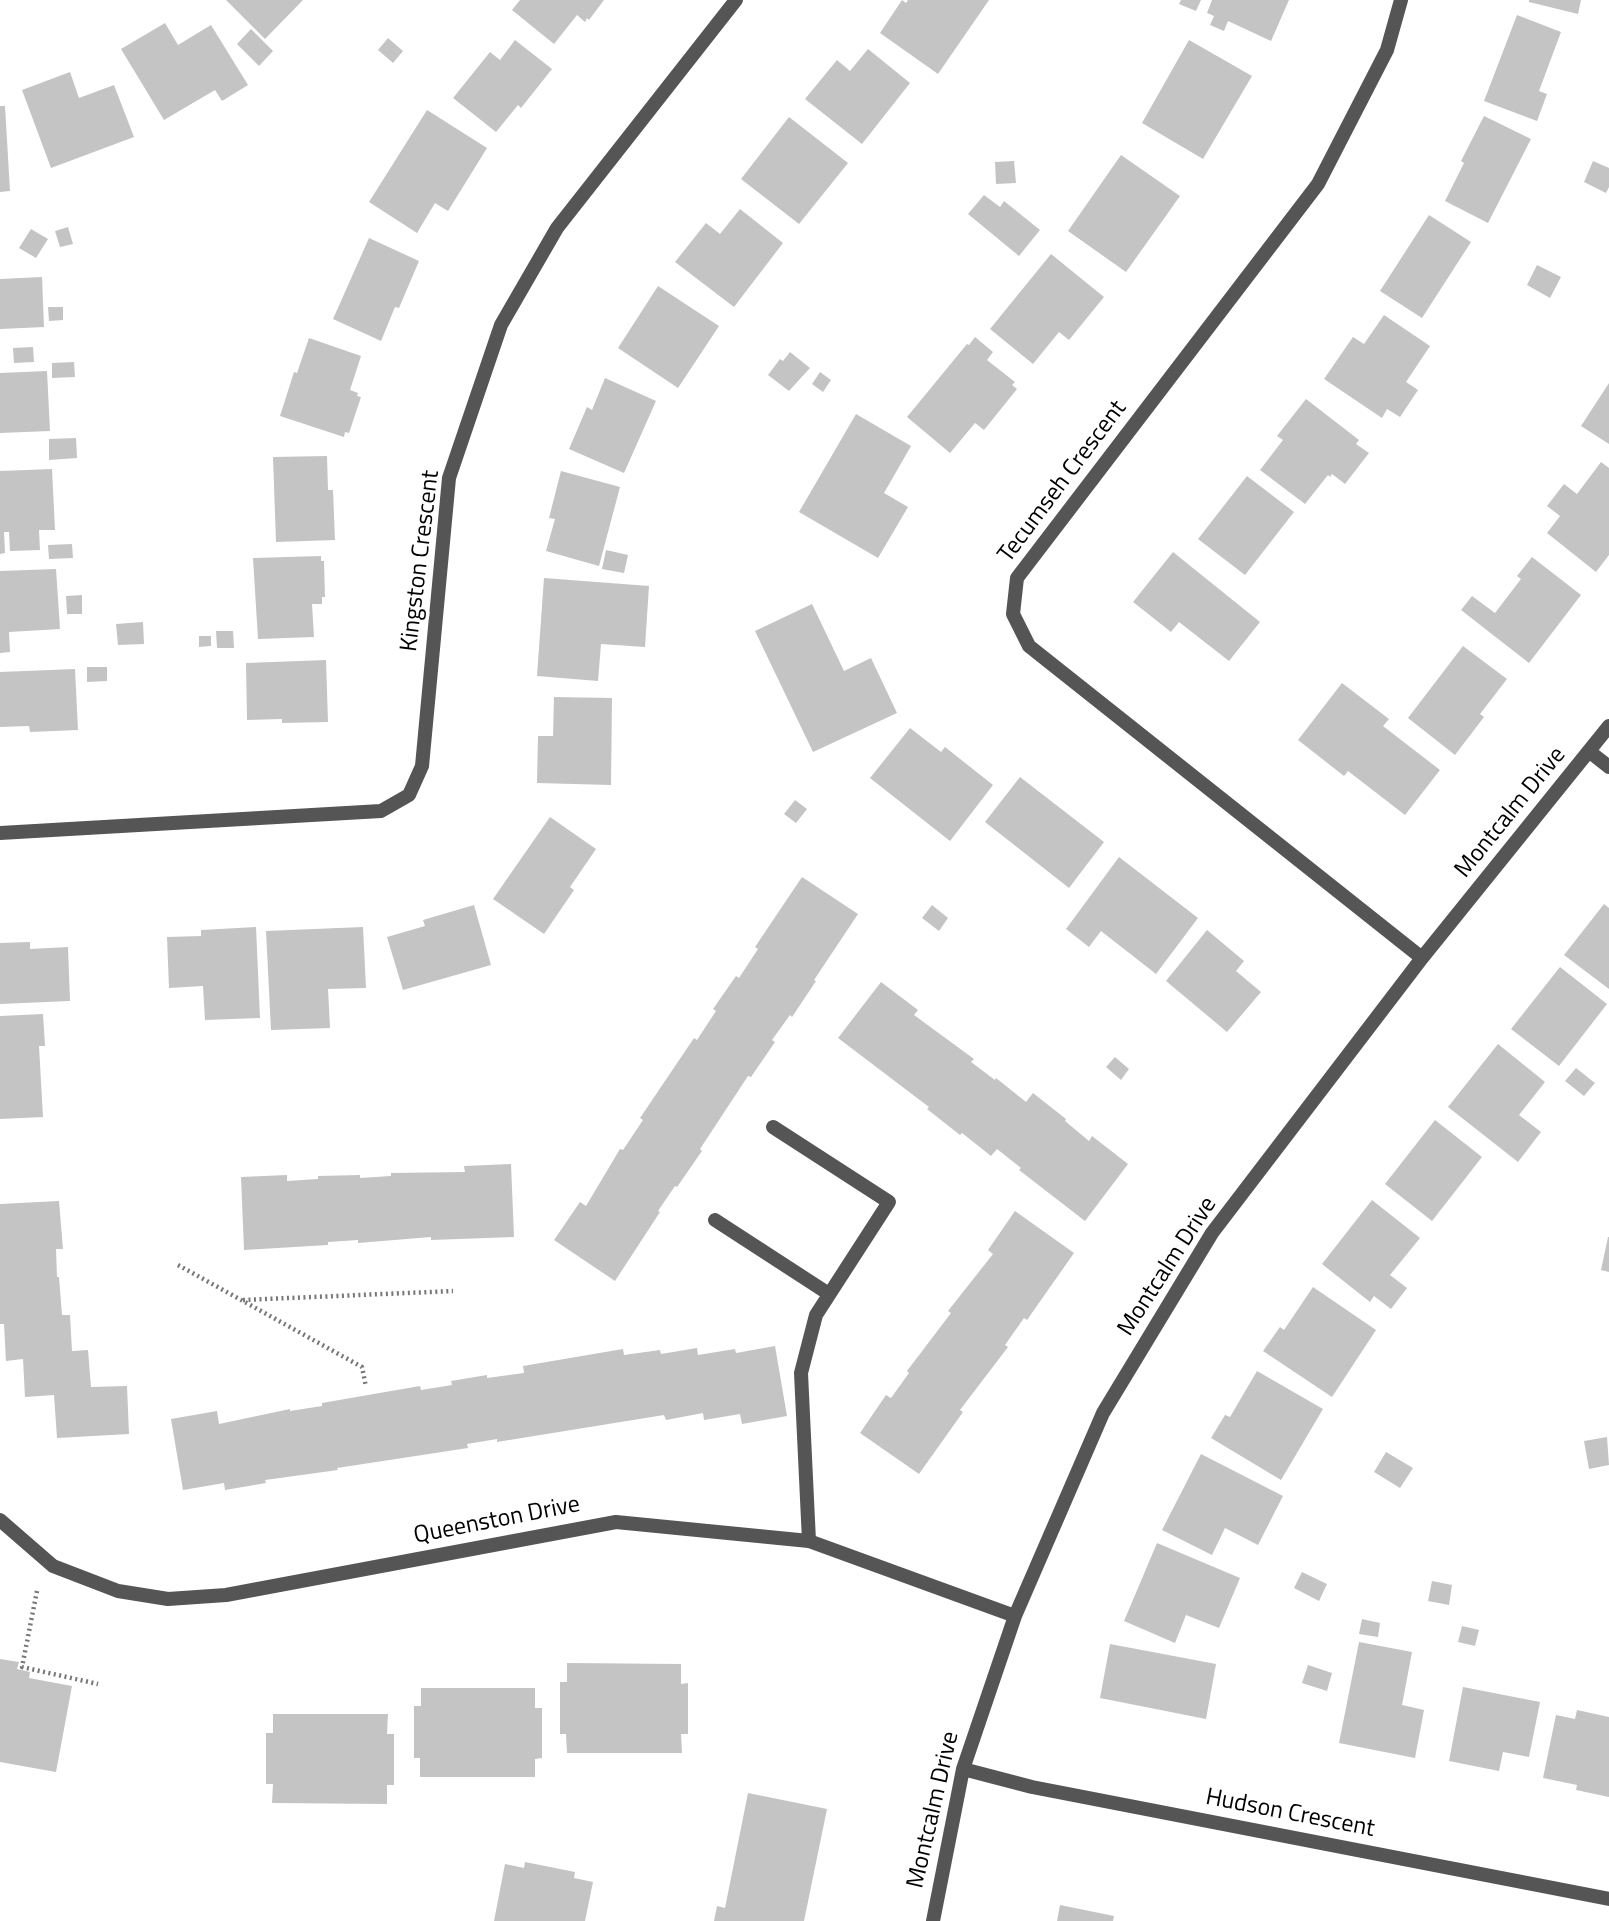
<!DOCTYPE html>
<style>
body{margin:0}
canvas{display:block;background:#fff}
</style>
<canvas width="1609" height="1921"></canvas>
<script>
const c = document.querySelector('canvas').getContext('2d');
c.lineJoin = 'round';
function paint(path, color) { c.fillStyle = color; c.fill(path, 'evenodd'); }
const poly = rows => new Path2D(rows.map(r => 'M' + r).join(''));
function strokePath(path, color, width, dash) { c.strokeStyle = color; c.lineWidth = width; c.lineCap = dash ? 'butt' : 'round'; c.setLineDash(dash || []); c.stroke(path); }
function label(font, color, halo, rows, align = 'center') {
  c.font = font + ' "Titillium Web",sans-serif'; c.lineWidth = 7; c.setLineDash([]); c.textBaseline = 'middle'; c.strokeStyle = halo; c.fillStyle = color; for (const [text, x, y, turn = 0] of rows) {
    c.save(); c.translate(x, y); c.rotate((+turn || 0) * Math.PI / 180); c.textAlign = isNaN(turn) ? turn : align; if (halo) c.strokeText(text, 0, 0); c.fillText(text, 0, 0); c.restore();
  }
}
paint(poly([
 [226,0,303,0,265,39],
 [520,0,604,0,589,20,587,18,585,22,577,15,554,44,512,10],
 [902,0,906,3,908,0,989,0,938,74,880,33],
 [1181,0,1201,0,1196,11,1179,4],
 [1212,0,1289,0,1271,41,1228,21,1224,31,1210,25,1214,16,1207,13],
 [1529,0,1581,0,1578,14,1529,2],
 [1517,15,1561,32,1539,91,1547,94,1537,121,1484,101],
 [165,23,178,45,211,25,248,85,222,101,215,90,164,120,121,49],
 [251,29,273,51,259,66,237,44],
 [388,38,403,51,393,63,378,50],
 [515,40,552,69,521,108,518,105,496,132,453,98,490,52,500,60],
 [1189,40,1252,76,1203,159,1142,123],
 [868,49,910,83,862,144,805,99,837,60,850,71],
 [70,72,79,98,114,85,134,137,51,168,22,90],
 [0,106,5,106,10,191,0,192],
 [427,110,487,148,448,211,435,203,417,233,369,202],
 [1484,116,1531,139,1488,223,1445,201,1464,163,1461,161],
 [789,117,848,163,799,224,741,179],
 [1121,155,1180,196,1126,272,1068,231],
 [1014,161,1016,183,996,184,995,162],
 [1593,161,1609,168,1609,187,1606,193,1584,182],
 [984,195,1000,207,1004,201,1040,230,1019,256,968,214],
 [740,209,783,243,734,307,675,262,706,223,720,234],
 [1429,215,1471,242,1422,318,1380,291],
 [68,227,73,244,60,247,55,231],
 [31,229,48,239,36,258,19,248],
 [369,238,419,261,399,308,395,307,381,341,333,319],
 [1051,254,1104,297,1069,340,1059,332,1033,364,990,329],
 [1537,265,1561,277,1550,298,1527,285],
 [42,277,44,327,0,329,0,279],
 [658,286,719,326,678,388,618,348],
 [48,307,63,307,63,320,49,321],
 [1384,315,1430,346,1406,382,1418,390,1400,417,1387,409,1382,418,1324,379,1353,337,1364,344],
 [975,337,993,352,987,360,1015,382,1012,385,1017,389,984,430,975,423,950,453,907,417,967,344,969,345],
 [309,338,361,356,350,390,358,393,357,396,361,397,349,433,345,432,344,437,280,416,294,372,297,373],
 [33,347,34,362,14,363,13,348],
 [790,352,810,368,789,391,768,375,780,359,783,361],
 [74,362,75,377,52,378,52,363],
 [47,371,50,431,0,433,0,373],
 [820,372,831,380,823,392,812,384],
 [605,378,656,401,624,473,569,449,587,407,592,410],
 [1609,383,1609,444,1581,426],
 [1306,399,1359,440,1356,444,1369,453,1345,484,1332,474,1330,477,1328,475,1305,504,1260,470,1283,440,1277,436],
 [856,414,911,446,884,493,908,507,878,558,799,512],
 [76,438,77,458,49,460,49,439],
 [327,456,328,490,333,490,335,540,276,542,273,457],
 [1601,462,1609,468,1609,555,1596,572,1547,533,1560,516,1547,506,1564,484,1577,494],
 [52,469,55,530,39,530,40,550,10,551,9,532,4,532,5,553,0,554,0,471],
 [561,471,620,487,599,566,546,551,555,519,549,518],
 [1247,476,1294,512,1245,575,1198,539],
 [72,544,73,558,49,559,48,545],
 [606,550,628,555,624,573,602,569],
 [1173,552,1260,622,1229,661,1179,622,1171,632,1133,602],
 [321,556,321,561,324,561,325,597,322,597,322,604,312,604,314,637,258,639,253,558],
 [1532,557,1581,595,1529,663,1461,610,1472,596,1495,613,1521,579,1517,576],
 [56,569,60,629,9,632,10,652,0,653,0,571],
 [544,578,649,586,645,647,601,644,598,681,537,676],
 [82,595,82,614,67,614,66,596],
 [812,604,844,671,871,658,897,713,813,752,755,631],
 [143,622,144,644,118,645,116,624],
 [216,631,233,631,234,648,217,648],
 [199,636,211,636,211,646,199,647],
 [1463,646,1507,679,1480,714,1484,717,1455,755,1408,718],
 [326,660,328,722,282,723,282,719,247,720,246,663],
 [87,667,107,667,107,681,87,682],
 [75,669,78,730,30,732,29,726,0,727,0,672],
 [1342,683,1389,719,1383,726,1440,770,1405,815,1348,771,1344,776,1298,740],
 [554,697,612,698,611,785,537,783,538,736,553,736],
 [910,728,941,752,945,747,993,785,950,841,870,778],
 [1020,777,1104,842,1069,888,985,822],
 [795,800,807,809,796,823,784,814],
 [550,817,596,849,570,887,574,890,544,934,493,899],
 [1119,857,1198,918,1156,974,1101,931,1089,947,1066,929],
 [802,877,858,914,814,980,816,981,792,1017,790,1015,772,1040,775,1042,751,1077,748,1076,700,1149,702,1151,677,1187,675,1186,658,1211,660,1212,615,1281,554,1240,580,1202,586,1206,620,1149,623,1150,643,1120,640,1118,694,1038,697,1040,716,1011,713,1009,736,976,739,978,758,949,755,947],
 [1604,904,1609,908,1609,989,1564,955],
 [474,905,491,965,403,990,387,937,425,926,423,920],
 [932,905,948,918,939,931,922,918],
 [256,927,260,1018,205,1020,203,986,169,988,167,937,201,936,201,930],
 [363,927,366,988,328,989,330,1028,271,1030,266,931],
 [1207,930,1244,961,1236,971,1261,992,1227,1032,1166,981],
 [30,942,30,949,68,947,70,1001,0,1004,0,943],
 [1560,967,1607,1004,1559,1066,1511,1029],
 [881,982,918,1010,914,1015,974,1059,971,1062,995,1080,996,1078,1026,1102,1033,1093,1066,1119,1065,1121,1089,1141,1092,1136,1128,1164,1085,1221,1019,1170,1021,1168,997,1149,991,1156,962,1133,960,1135,927,1109,929,1107,838,1038],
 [43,1014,45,1046,39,1046,43,1117,0,1119,0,1016],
 [1498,1044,1545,1082,1519,1115,1541,1132,1518,1162,1448,1107],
 [1115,1057,1129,1069,1121,1080,1106,1067],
 [1576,1068,1595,1083,1584,1096,1565,1081],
 [1435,1120,1482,1157,1432,1221,1385,1184],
 [511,1164,514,1237,431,1240,431,1237,358,1243,358,1240,328,1242,328,1245,244,1250,241,1177,287,1175,287,1181,318,1179,318,1176,360,1175,360,1178,391,1176,391,1173,465,1172,464,1166],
 [1372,1200,1420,1238,1390,1275,1407,1288,1391,1309,1374,1296,1370,1302,1322,1264],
 [59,1201,63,1249,56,1249,57,1277,59,1277,62,1315,70,1315,72,1351,88,1350,91,1387,127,1386,129,1434,57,1438,54,1395,25,1397,23,1359,6,1361,4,1324,0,1324,0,1204],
 [1015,1211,1074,1253,1027,1320,1024,1318,1005,1345,1008,1347,960,1410,963,1412,919,1474,860,1433,886,1395,891,1398,909,1373,907,1371,951,1313,948,1311,993,1254,988,1250],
 [1608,1237,1609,1237,1609,1272,1601,1270],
 [1313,1287,1376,1330,1332,1397,1263,1351,1280,1327,1284,1330],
 [775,1346,787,1416,742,1424,740,1414,704,1420,703,1413,666,1420,664,1415,497,1442,497,1439,467,1444,468,1448,337,1468,338,1470,265,1480,266,1483,225,1490,224,1483,183,1490,171,1419,217,1411,219,1424,290,1409,290,1411,322,1406,322,1403,420,1386,421,1390,452,1385,451,1381,487,1375,487,1378,524,1373,523,1366,623,1349,624,1355,660,1350,661,1354,697,1348,698,1355,735,1349,736,1353],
 [1257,1371,1323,1409,1281,1480,1211,1438,1225,1415,1230,1417],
 [1607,1437,1609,1465,1589,1469,1584,1441],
 [1386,1452,1413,1468,1400,1488,1374,1472],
 [1201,1454,1283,1496,1258,1545,1225,1528,1212,1555,1162,1530],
 [1157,1543,1240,1578,1219,1628,1186,1615,1175,1643,1124,1621],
 [1302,1572,1327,1584,1319,1601,1294,1588],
 [1432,1581,1452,1585,1449,1605,1428,1601],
 [1362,1619,1380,1623,1378,1637,1359,1634],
 [1462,1626,1479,1630,1475,1646,1458,1642],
 [1359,1642,1412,1652,1402,1705,1424,1710,1415,1758,1339,1743],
 [1110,1644,1216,1664,1206,1719,1100,1698],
 [0,1659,19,1662,17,1669,30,1672,29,1678,72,1686,56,1772,0,1762],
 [567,1663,681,1664,681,1684,688,1683,688,1734,681,1734,682,1753,567,1753,566,1734,560,1734,560,1682,567,1682],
 [1308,1665,1332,1673,1327,1691,1302,1683],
 [1463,1687,1540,1702,1529,1757,1503,1752,1499,1771,1449,1761],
 [421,1688,535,1688,535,1708,542,1708,542,1758,535,1759,535,1777,420,1777,420,1758,414,1758,414,1706,421,1706],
 [1577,1710,1609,1717,1609,1797,1576,1790,1577,1785,1543,1778,1556,1715,1575,1719],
 [273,1714,388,1714,387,1734,394,1734,394,1785,387,1785,387,1804,272,1803,273,1784,266,1784,266,1733,273,1733],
 [748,1793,827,1809,804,1921,714,1921,717,1906,725,1908],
 [525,1862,575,1872,574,1878,593,1882,585,1921,494,1921,505,1864,524,1868],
 [1060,1905,1114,1916,1113,1921,1057,1921]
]), '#c4c4c4');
strokePath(poly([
 [178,1265,362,1367,366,1387],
 [243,1300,453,1291],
 [37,1591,22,1667,98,1684]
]), '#777', 4.5, [2, 3.5]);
strokePath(poly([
 [773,1127,889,1202,816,1315,801,1373,809,1541],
 [715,1220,829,1294]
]), '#555', 14);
strokePath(poly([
 [1401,0,1387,50,1318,184,1017,578,1013,614,1029,646,1422,958],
 [1590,752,1609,767],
 [0,833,381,811,409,795,422,766,449,478,501,325,557,228,736,0],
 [0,1520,53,1566,118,1591,168,1599,226,1595,616,1522,809,1541,1015,1616],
 [963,1769,1032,1787,1609,1899],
 [933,1921,963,1769,1015,1616,1103,1413,1212,1233,1422,958,1609,726]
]), '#555', 14);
label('24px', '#000', '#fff', [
 ["Tecumseh Crescent",1063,482,-53],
 ["Kingston Crescent",421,561,-83],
 ["Montcalm Drive",1511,813,-51],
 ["Montcalm Drive",1168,1267,-57],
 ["Queenston Drive",497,1521,-11],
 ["Montcalm Drive",934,1810,-77],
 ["Hudson Crescent",1290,1814,11]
]);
</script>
